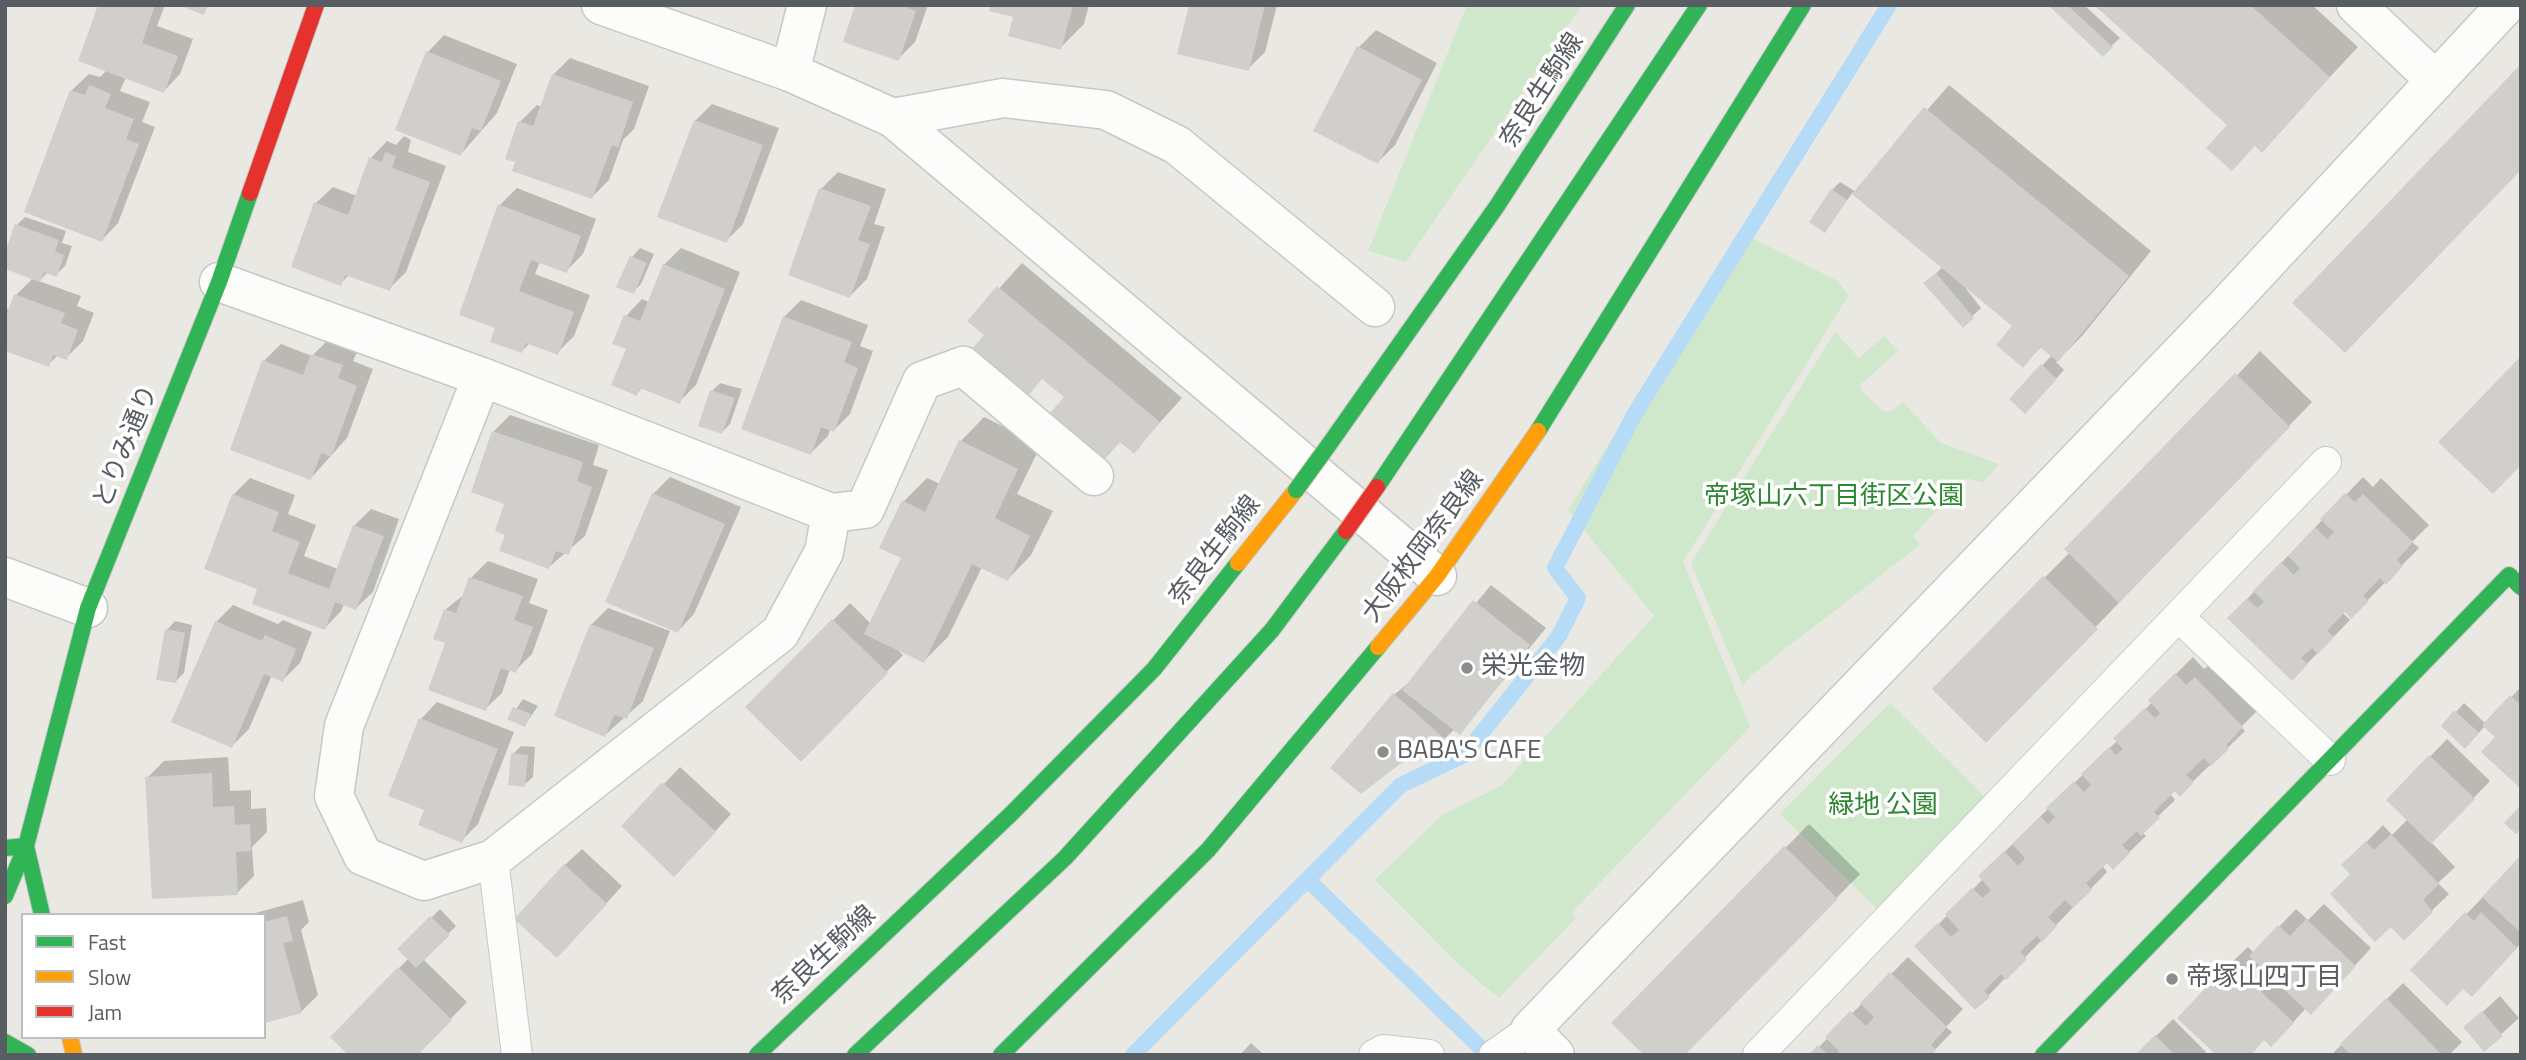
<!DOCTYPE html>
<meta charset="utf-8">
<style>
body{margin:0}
#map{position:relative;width:2526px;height:1060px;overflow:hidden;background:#eae8e2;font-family:"Titillium Web",sans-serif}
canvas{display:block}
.frame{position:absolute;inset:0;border:7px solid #585d62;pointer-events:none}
.legend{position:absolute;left:21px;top:913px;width:245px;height:126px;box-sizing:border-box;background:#fff;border:2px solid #bcbec0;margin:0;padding:9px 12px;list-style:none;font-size:21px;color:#585d62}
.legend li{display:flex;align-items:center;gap:14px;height:35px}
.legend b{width:35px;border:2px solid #bcbec0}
</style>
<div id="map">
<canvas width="2526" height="1060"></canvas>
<div class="frame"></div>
<ul class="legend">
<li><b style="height:9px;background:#30b455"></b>Fast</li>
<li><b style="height:9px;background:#ff9f0a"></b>Slow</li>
<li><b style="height:9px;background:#e5322d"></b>Jam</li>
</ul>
</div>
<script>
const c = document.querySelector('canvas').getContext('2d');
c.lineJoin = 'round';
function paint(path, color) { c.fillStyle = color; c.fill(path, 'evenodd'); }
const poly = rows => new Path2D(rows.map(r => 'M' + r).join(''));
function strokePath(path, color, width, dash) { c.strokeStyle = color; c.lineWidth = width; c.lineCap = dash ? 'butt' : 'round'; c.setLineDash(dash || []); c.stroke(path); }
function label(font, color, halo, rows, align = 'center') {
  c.font = font + ' "Titillium Web","Noto Sans JP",sans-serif'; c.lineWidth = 7; c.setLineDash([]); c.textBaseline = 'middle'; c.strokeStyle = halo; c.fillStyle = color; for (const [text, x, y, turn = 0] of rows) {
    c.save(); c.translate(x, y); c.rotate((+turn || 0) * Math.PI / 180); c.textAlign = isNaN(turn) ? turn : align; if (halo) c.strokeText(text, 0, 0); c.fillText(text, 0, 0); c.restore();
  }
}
paint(poly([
 [1467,5,1582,5,1406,262,1368,251],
 [1740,232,1836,280,1849,295,1683,562,1750,727,1571,913,1576,918,1499,998,1457,963,1375,880,1442,815,1501,786,1654,616,1568,510],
 [1835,332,1859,358,1884,336,1898,351,1860,385,1862,391,1883,411,1890,412,1903,402,1941,443,1999,464,1983,483,1966,478,1913,536,1920,545,1750,676,1743,687,1691,563],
 [1890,703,1987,799,1878,910,1780,814]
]), '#cfe8cb');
paint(poly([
 [100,5,165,5,157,26,193,39,180,74,164,91,126,77,120,91,150,102,142,122,155,127,118,223,102,240,26,211,72,90,89,74,100,77,107,70],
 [857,5,928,5,915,42,898,59],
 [992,5,1089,5,1084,24,1060,48,1015,16],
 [1191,5,1277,5,1265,52,1248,69],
 [2050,5,2084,5,2120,38,2103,54],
 [2097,5,2312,5,2358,47,2262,150],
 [1376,30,1437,63,1395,145,1378,162,1359,47],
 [444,35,517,64,497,113,461,154,428,52],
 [570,58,649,86,634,129,623,140,609,180,592,197,520,122,537,105,542,107,553,75],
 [1949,85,2151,251,2082,336,2056,362,2064,370,2034,403,2042,366,2052,355,2041,347,2023,366,2015,326,1961,282,1981,308,1963,325,1934,275,1943,267,1853,192,1825,231,1832,190,1840,182,1856,192],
 [712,104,779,128,743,224,726,241,695,121],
 [404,136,411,140,408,152,446,166,406,272,389,289,350,274,340,284,316,203,333,187,357,196,371,158,387,141,396,145],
 [838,172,886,189,874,224,885,227,867,279,850,296,790,274,821,189],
 [517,188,596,219,583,254,566,271,540,261,535,274,590,295,574,336,557,353,530,343,522,351,498,327,500,205],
 [25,217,66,231,62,243,72,246,65,266,56,275,48,272,39,281,81,296,77,306,94,313,83,341,66,358,58,355,48,365,5,349,5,308,10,310,16,295,33,278,17,225],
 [640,248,654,254,641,284,633,292,632,257],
 [681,248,740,272,696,385,679,402,643,387,636,394,628,348,615,343,626,316,642,299,649,302,664,265],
 [1022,263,1182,398,1134,451,1043,378,1027,394,986,335,970,321],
 [801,300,868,325,860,346,873,351,850,414,834,430,830,429,828,436,811,453,784,317],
 [330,338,359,348,353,361,373,369,347,438,311,478,264,361,281,344,312,356],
 [2260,351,2312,402,1986,741,1934,689,2070,552],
 [720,383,742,389,730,424,722,432,712,391],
 [510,415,599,445,593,465,608,470,585,536,549,567,507,534,506,503,493,432],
 [984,417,1041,445,1017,494,1053,511,1031,555,1008,579,982,567,948,637,924,661,896,648,903,655,801,760,748,707,850,603,871,624,904,557,904,501,927,478,940,484,961,441],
 [670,477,741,507,694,614,678,631,653,494],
 [2363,477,2373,487,2381,478,2429,525,2412,542,2419,548,2351,617,2345,610,2343,613,2350,620,2292,679,2229,618],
 [250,478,295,495,288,514,316,525,304,556,338,569,354,526,371,509,399,519,373,592,356,608,344,604,341,611,325,628,260,588,233,495],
 [488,561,538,579,529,603,548,610,532,654,515,671,510,669,502,693,485,709,447,642,445,610,465,594,471,578],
 [1491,585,1546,628,1460,733,1455,729,1445,738,1399,763,1395,694,1413,679],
 [233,605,278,624,283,620,312,632,300,663,283,680,272,675,249,729,232,746,216,622],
 [608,608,670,631,643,701,605,735,591,625],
 [175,621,192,625,184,673,176,681,167,630],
 [2193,657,2204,669,2213,662,2259,709,2241,727,2245,731,2180,794,2175,789,2170,794,2175,800,2142,832,2146,836,2113,868,2107,861,2102,865,2107,872,1988,996,1917,946,1983,879,1980,876,2118,740,2152,702,2150,700],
 [2521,687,2521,787,2498,737,2485,726,2474,738,2456,712,2464,703,2486,724],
 [523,699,538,706,525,725,510,718],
 [437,702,514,732,478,824,461,841,426,809,421,719],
 [2447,739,2490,781,2431,842,2455,867,2438,883,2449,894,2404,938,2344,865,2383,825,2392,835,2408,819,2388,800],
 [521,746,535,747,533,777,524,785,513,754],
 [228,757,230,791,251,790,251,809,266,808,267,832,252,847,254,876,237,893,147,778,164,761],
 [680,767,731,814,691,858,624,826],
 [1809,824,1860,874,1683,1055,1613,1023],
 [582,849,622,886,574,939,565,865],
 [2521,858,2521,943,2489,978,2464,987,2412,970],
 [303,900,309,922,301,930,318,995,301,1012,264,1022,264,915,248,915],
 [2324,904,2371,948,2327,996,2306,1008,2288,1028,2231,963,2248,947,2254,953,2296,909,2308,920],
 [440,909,456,926,423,959,467,1002,416,1055,332,1037,409,958,400,949],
 [1908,957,1963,1009,1946,1027,1952,1032,1930,1055,1811,1055],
 [2403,983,2462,1042,2449,1055,2331,1055],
 [2500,996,2519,1018,2485,1049,2466,1027],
 [2173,1019,2206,1052,2203,1055,2137,1055],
 [1251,1043,1264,1055,1240,1055]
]), '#0003');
strokePath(poly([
 [1307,879,1488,1055],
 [1133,1055,1401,785,1464,755,1559,636,1578,598,1555,568,1634,415,1889,5]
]), '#b5dbf6', 16);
paint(poly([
 [98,5,155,5,142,43,178,56,164,93,78,61],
 [179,5,208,5,204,15],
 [855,5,901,5,916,11,899,61,843,42],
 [990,5,1073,5,1061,50,1008,36,1013,17,989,11],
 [1189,5,1265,5,1249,71,1177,54],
 [2048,5,2067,5,2113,47,2103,57],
 [2094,5,2250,5,2330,77,2262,153,2255,146,2232,171,2206,148,2227,125],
 [1357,46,1422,80,1378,164,1313,131],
 [426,51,501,81,481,131,472,128,461,156,395,130],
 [2521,64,2521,170,2345,353,2292,303],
 [552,74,633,102,618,148,612,145,592,199,512,171,515,162,505,159,518,121,533,126],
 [89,85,111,94,105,108,134,119,126,139,139,144,102,242,24,212,70,90,85,95],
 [1924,107,2129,276,2058,362,2040,347,2023,368,1996,345,2012,326,1852,194],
 [694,120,763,145,727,243,657,217],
 [385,152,396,156,392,168,430,182,390,291,345,275,341,286,291,267,314,202,348,215,369,157,382,162],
 [819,188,871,206,858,240,870,244,850,298,788,275],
 [1831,189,1847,200,1825,233,1809,222],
 [498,204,581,236,567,273,531,260,519,291,574,312,558,355,526,343,522,353,490,342,495,328,459,315],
 [15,224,59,240,55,251,64,255,57,277,44,272,40,282,5,269,5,252],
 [630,256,647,263,634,294,616,287],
 [663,264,725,289,680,404,640,388,637,396,611,385,626,349,612,344,624,315,640,321],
 [1936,273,1974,318,1963,328,1923,283],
 [997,286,1160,422,1134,454,1120,442,1105,459,1050,413,1064,397,1042,379,1027,397,971,350,984,335,967,321],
 [14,294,65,313,61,323,78,330,67,360,53,355,49,367,5,351,5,319],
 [783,316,852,342,844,362,858,368,834,432,821,427,811,455,741,429],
 [311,354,343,365,338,378,357,386,331,457,321,453,311,480,230,450,262,360,303,375],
 [2521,356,2521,465,2493,494,2438,442],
 [2041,364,2057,379,2025,414,2009,399],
 [2235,373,2290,427,2119,603,2064,549],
 [710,390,735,398,722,434,698,426],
 [492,431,583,462,577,481,592,487,569,555,556,551,549,569,499,551,505,535,495,531,504,504,471,492],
 [959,440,1018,469,995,518,1030,536,1008,581,972,564,924,663,864,634,901,558,879,548,902,500,925,512],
 [652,493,725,524,678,633,605,602],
 [2345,493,2355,502,2363,494,2413,542,2397,560,2403,566,2386,585,2380,578,2363,596,2369,601,2351,619,2345,612,2327,631,2334,637,2318,654,2312,648,2301,658,2308,664,2292,681,2227,618,2247,598,2257,608,2264,602,2253,591,2281,562,2294,575,2300,568,2288,556,2315,527,2327,539,2334,532,2320,519],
 [232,494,279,512,272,531,300,542,288,573,329,589,353,525,384,536,356,610,335,602,325,630,252,604,257,589,204,569],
 [2043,576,2098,629,1986,743,1932,689],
 [469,577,523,596,514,620,533,627,516,673,501,668,486,711,428,690,445,643,433,639,444,609,456,613],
 [1473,600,1530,645,1460,735,1402,690],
 [832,619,888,673,801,762,745,707],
 [215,621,262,641,265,635,296,649,283,682,264,674,232,748,171,722],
 [590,624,654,648,627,719,614,715,605,737,554,716],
 [165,629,185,633,176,683,156,680],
 [2175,673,2186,685,2195,677,2243,727,2226,745,2229,749,2211,766,2204,758,2186,775,2194,782,2180,797,2175,791,2154,812,2160,818,2141,836,2137,831,2122,845,2130,853,2113,870,2107,863,2086,883,2092,890,2073,908,2065,900,2048,917,2057,926,2042,942,2037,936,2020,952,2027,959,2006,980,2001,974,1984,991,1990,997,1975,1010,1914,946,1938,923,1951,937,1959,930,1945,914,1972,888,1983,898,1991,890,1978,876,2004,851,2018,866,2025,858,2012,844,2041,817,2048,824,2055,817,2046,808,2074,781,2084,792,2091,785,2081,774,2109,747,2116,755,2123,749,2113,738,2145,708,2155,718,2160,713,2148,700],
 [1393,693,1446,740,1400,764,1361,794,1330,768],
 [2510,695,2518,703,2521,699,2521,789,2481,752,2495,737,2482,725],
 [513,707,531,714,525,727,507,719],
 [2454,710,2479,733,2465,749,2441,726],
 [419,718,498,749,462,843,418,825,424,810,388,796],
 [511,753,528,755,525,787,508,785],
 [2429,755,2475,799,2431,844,2386,800],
 [212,773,213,807,234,806,235,825,250,824,251,851,236,852,238,895,152,899,145,777],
 [662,782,716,832,674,877,621,826],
 [2519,807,2521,829,2516,834,2504,823],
 [2391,834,2439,884,2423,900,2433,912,2404,941,2391,927,2375,942,2330,894,2350,874,2341,865,2366,841,2374,850],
 [1784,846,1838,899,1685,1055,1644,1055,1611,1023],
 [2521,855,2521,933,2482,897],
 [564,864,607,904,557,958,514,919],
 [2465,912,2474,921,2481,912,2517,948,2472,997,2463,989,2447,1006,2410,970],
 [287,916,293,941,283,943,302,1013,264,1023,264,922],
 [430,916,450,935,416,968,397,949],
 [2306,919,2356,966,2311,1015,2249,956,2278,925,2290,936],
 [2230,962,2294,1023,2271,1047,2264,1040,2251,1055,2216,1055,2177,1018],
 [398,967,452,1020,418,1055,348,1055,330,1037],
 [1890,972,1947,1027,1931,1045,1936,1050,1931,1055,1835,1055,1839,1051,1825,1037,1850,1011,1866,1026,1874,1017,1860,1003],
 [2386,998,2442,1055,2351,1055,2340,1044],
 [2482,1011,2503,1036,2484,1052,2463,1027],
 [2155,1035,2175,1055,2135,1055],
 [1818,1045,1828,1055,1808,1055]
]), '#d0cfcc');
const lane = poly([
 [2180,618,2330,760],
 [493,859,517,1055],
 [1374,1055,1383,1050,1429,1055],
 [1494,1055,1530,1030],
 [1758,1055,2326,462]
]);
const street = poly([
 [601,5,790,72,893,118,1437,576],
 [2356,5,2436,81],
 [790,72,807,5],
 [893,118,1003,98,1106,110,1177,145,1375,307],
 [219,282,482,377,831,513,865,509,922,381,963,366,1094,476],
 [482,377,344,726,334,796,363,856,424,881,493,859,780,633,824,552,831,513],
 [5,577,88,608],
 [1555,1055,1530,1030,2227,305,2506,5]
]);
const fast = poly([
 [1538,431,1803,5],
 [1328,446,1497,206,1627,5],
 [1377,487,1699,5],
 [5,848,26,846,5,896],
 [42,915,26,846,88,608,219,282,250,193],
 [5,1042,28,1055],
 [757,1055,1011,814,1154,669,1238,563],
 [855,1055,1065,858,1272,630,1346,531],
 [1001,1055,1208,850,1378,647],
 [2043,1055,2509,575,2521,587]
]);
const slow = poly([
 [1238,563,1296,490],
 [1378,647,1437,576,1538,431],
 [70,1037,74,1055]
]);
const jam = poly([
 [250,193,316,5]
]);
strokePath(lane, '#c7c7c7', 32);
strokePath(street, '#c7c7c7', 41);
strokePath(fast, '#c5c6c5', 18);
strokePath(slow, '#c5c6c5', 18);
strokePath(jam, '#c5c6c5', 18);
strokePath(lane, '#fcfcfb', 30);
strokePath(street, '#fcfcfb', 38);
strokePath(fast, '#30b455', 16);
strokePath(slow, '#ff9f0a', 16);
strokePath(jam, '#e5322d', 16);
const fastBridge = poly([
 [1296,490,1328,446]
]);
const jamBridge = poly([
 [1346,531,1377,487]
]);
strokePath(fastBridge, '#d5caae', 18, []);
strokePath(jamBridge, '#d5caae', 18, []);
strokePath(fastBridge, '#30b455', 16);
strokePath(jamBridge, '#e5322d', 16);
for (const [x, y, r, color] of [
 [1467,668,7,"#8b8e8f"],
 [1383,752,7,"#8b8e8f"],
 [2172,979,7,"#8b8e8f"]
]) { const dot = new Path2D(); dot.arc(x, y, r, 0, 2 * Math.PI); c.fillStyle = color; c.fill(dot); strokePath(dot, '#fff', 2.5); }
label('26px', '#585d62', '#fff', [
 ["奈良生駒線",1543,91,-57],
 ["とりみ通り",127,447,-68],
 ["大阪枚岡奈良線",1424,547,-53],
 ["奈良生駒線",1216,551,-52],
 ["奈良生駒線",825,956,-43]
]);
label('26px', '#2d8630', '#fff', [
 ["帝塚山六丁目街区公園",1834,498],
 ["緑地 公園",1883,807]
]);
label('26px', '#585d62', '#fff', [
 ["栄光金物",1481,668],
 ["BABA'S CAFE",1397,752],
 ["帝塚山四丁目",2186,979]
], 'left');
</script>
